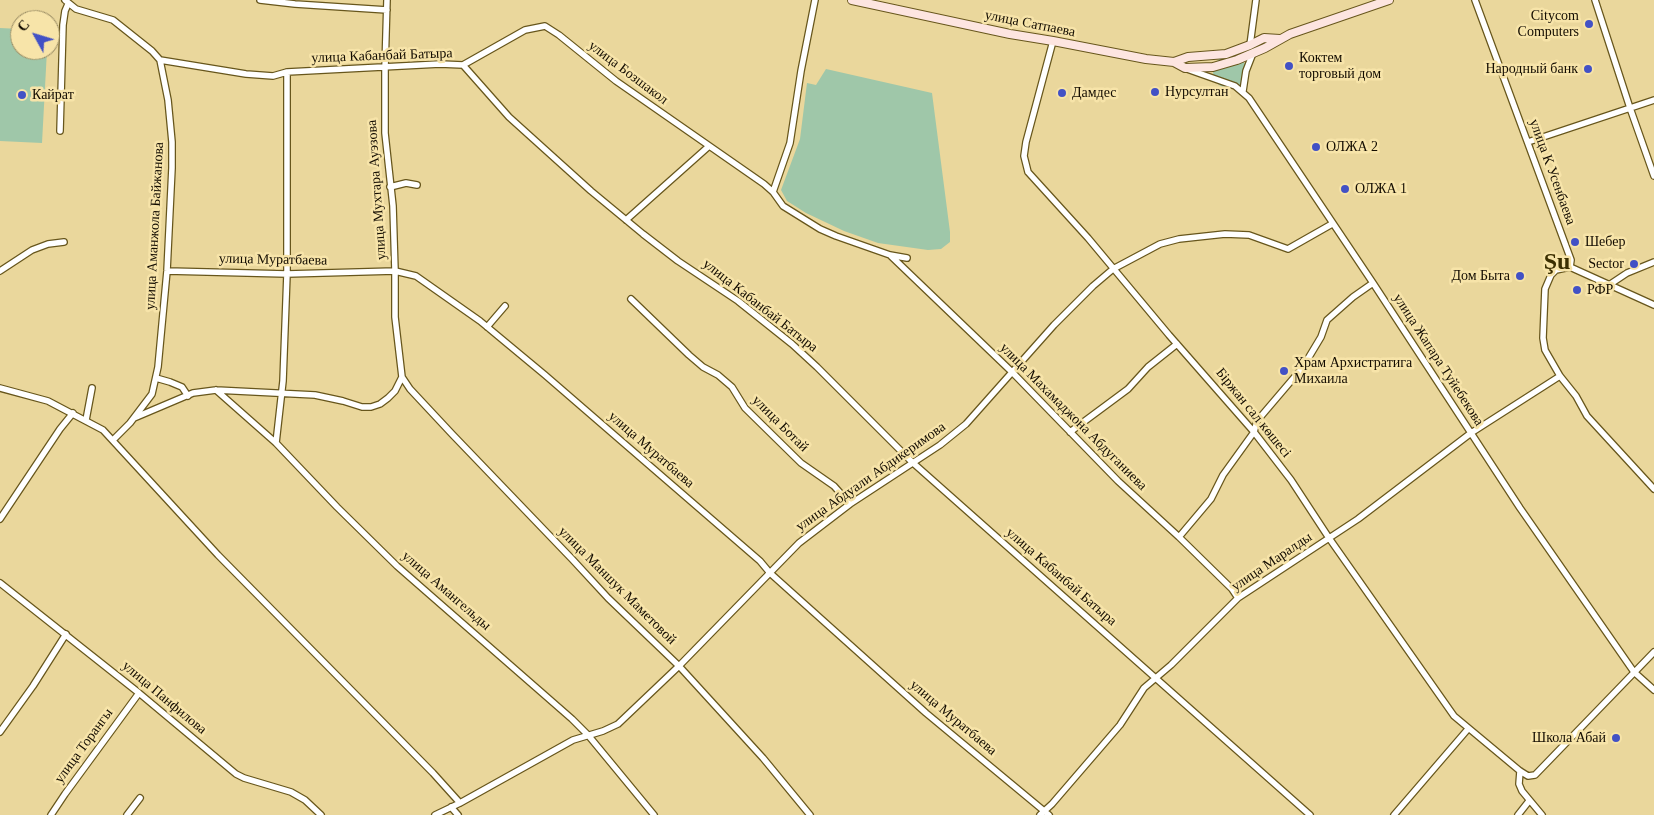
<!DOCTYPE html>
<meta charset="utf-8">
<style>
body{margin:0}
#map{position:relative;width:1654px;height:815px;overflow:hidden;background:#ead79c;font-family:"Times New Roman",serif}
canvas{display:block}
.north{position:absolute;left:10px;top:10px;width:50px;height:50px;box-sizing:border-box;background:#f7e4a9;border:1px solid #9c8e65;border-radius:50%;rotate:309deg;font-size:14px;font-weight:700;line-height:20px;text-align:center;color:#130c00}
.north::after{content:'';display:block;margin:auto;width:18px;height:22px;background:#4251c5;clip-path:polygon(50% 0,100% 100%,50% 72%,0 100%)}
</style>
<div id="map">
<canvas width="1654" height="815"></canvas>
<div class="north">С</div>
</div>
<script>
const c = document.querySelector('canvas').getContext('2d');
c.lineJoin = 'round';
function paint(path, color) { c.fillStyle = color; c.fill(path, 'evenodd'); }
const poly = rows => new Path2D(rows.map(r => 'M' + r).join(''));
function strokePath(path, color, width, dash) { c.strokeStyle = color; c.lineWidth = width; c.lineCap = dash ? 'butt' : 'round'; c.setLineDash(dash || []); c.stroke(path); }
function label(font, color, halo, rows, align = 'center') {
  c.font = font + ' "Times New Roman",serif'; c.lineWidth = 5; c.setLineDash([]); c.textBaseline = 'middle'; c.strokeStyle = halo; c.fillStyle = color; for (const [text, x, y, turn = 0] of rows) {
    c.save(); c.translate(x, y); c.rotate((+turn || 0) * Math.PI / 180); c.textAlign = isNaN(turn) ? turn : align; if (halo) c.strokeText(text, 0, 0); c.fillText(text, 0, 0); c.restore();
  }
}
paint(poly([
 [0,28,20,29,20,50,47,50,42,143,0,141],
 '1213 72a17 17 0 1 1 34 0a17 17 0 1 1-34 0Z',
 [826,69,932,93,950,232,950,242,941,249,928,250,878,243,844,231,806,213,787,201,781,190,800,139,807,83,816,85]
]), '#9fc7a9');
const street = poly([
 [65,0,76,9,113,20,152,51,160,60,168,100,172,142,172,168,167,271,158,367,152,394,130,423,113,440],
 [260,0,295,4,387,10],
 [387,0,385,68,385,133,393,206,395,271,395,317,402,377,410,389,452,434,572,559,608,598,679,666,763,758,810,815],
 [1475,0,1571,260,1570,267],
 [1595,0,1630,108,1654,176],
 [1053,41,1026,142,1024,156,1028,172,1088,238,1169,335,1254,432,1291,480,1329,538,1454,716,1520,771,1528,776,1535,775,1654,652],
 [1250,45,1256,0],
 [160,60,246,74,273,76,287,72,440,64,463,65,509,117,591,191,643,234,678,261,738,301,792,344,817,367,912,462,1310,815],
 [463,65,525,30,545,26,559,35,616,81,764,184,773,192,783,206,820,229,836,236,890,255,907,258],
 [1187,69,1235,86,1249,98,1373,283,1520,508,1634,672,1654,690],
 [1243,91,1246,71,1253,53],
 [60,131,63,25,65,11,68,4],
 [1528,142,1654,100],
 [390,187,406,183,417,185],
 [773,192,790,143,801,71,815,0],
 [626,220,708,147],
 [891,256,1012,372,1118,481,1179,537,1232,589,1238,598],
 [1570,267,1556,270,1551,275,1545,289,1543,338,1545,350,1560,376,1576,396,1587,416,1654,489],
 [1570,267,1654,305],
 [0,271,32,250,48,244,64,242],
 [167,271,287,274,395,271,416,276,480,321,545,375,760,561,770,573,926,713,1049,815],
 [1609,285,1627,273,1654,262],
 [631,299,689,355,703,367,718,375,732,387,745,408,801,463,834,486,850,504],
 [487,327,505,306],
 [156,378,170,382,182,387,188,396],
 [0,388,48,401,103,430,218,555,433,773,460,803],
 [216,390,276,443,337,507,397,566,572,719,588,735,654,815],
 [134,418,193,393,216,390,315,395,343,401,362,407,371,407,380,404,388,398,395,391,402,377],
 [86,420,92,388],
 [1070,432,1128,389,1148,367,1177,344],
 [276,443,283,381,287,274,287,72],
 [0,519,60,429,73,413],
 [1179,537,1211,499,1223,475,1254,432,1257,421,1303,367,1321,337,1327,320,1353,297,1373,283],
 [0,583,139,693,236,774,244,778,291,792,305,800,321,815],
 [0,732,33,686,66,634],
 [1520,771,1519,784,1522,791,1542,815],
 [451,807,458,815],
 [51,815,65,794,139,693],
 [127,815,140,798],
 [435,815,460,803,573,740,603,731,618,724,679,666,799,543,850,504,940,445,966,424,1054,325,1093,286,1113,269,1160,244,1179,239,1225,234,1249,235,1288,249,1332,224],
 [1040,815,1052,804,1120,725,1144,688,1171,665,1238,598,1358,519,1471,433,1560,376],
 [1394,815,1468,729],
 [1518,815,1529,801]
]);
const secondary = poly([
 [852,0,1010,34,1053,41,1146,59,1174,62,1185,68,1213,67,1237,60,1265,48,1290,34,1389,0],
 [1174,62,1188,57,1226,54,1250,45,1264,38,1280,39]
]);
strokePath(street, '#67561c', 8);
strokePath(secondary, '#67561c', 10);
strokePath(street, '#fff', 5.5);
strokePath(secondary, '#fde5e0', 8);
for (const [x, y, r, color] of [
 [1589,24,5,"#4251c5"],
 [1289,66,5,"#4251c5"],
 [1588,69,5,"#4251c5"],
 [1155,92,5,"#4251c5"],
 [1062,93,5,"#4251c5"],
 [22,95,5,"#4251c5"],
 [1316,147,5,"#4251c5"],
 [1345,189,5,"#4251c5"],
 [1575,242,5,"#4251c5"],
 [1634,264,5,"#4251c5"],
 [1520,276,5,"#4251c5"],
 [1577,290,5,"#4251c5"],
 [1284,371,5,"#4251c5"],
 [1616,738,5,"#4251c5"]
]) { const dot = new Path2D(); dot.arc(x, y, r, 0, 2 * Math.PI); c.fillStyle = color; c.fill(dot); strokePath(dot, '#f7e4a9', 2); }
label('14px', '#130c00', '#f7e4a9', [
 ["Citycom",1579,16,"right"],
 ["Computers",1579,32,"right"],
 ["Коктем",1299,58],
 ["торговый дом",1299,74],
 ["Народный банк",1578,69,"right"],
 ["Нурсултан",1165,92],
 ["Дамдес",1072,93],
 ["Кайрат",32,95],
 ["ОЛЖА 2",1326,147],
 ["ОЛЖА 1",1355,189],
 ["Шебер",1585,242],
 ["Sector",1624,264,"right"],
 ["Дом Быта",1510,276,"right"],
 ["РФР",1587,290],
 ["Храм Архистратига",1294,363],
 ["Михаила",1294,379],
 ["Школа Абай",1606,738,"right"]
], 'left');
label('14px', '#130c00', '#f7e4a9', [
 ["улица Сатпаева",1030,24,11],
 ["улица Кабанбай Батыра",382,56,-2],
 ["улица Бозшакол",628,73,37],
 ["улица К Усенбаева",1552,172,70],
 ["улица Мухтара Ауэзова",377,190,-94],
 ["улица Аманжола Байжанова",155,226,-87],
 ["улица Муратбаева",273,260,1],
 ["улица Кабанбай Батыра",760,306,38],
 ["улица Жапара Туйебекова",1438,360,57],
 ["Біржан сал көшесі",1253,413,51],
 ["улица Махамаджона Абдуганиева",1073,417,45],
 ["улица Ботай",780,424,45],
 ["улица Муратбаева",651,450,41],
 ["улица Абдуали Абдикеримова",871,477,-35],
 ["улица Маралды",1272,562,-34],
 ["улица Кабанбай Батыра",1061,577,41],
 ["улица Маншук Маметовой",617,586,45],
 ["улица Амангельды",446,591,41],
 ["улица Панфилова",164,698,40],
 ["улица Муратбаева",953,718,40],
 ["улица Торангы",84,746,-54]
]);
label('bold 24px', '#3b2f01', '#f7e4a9', [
 ["Şu",1557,263]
]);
</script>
